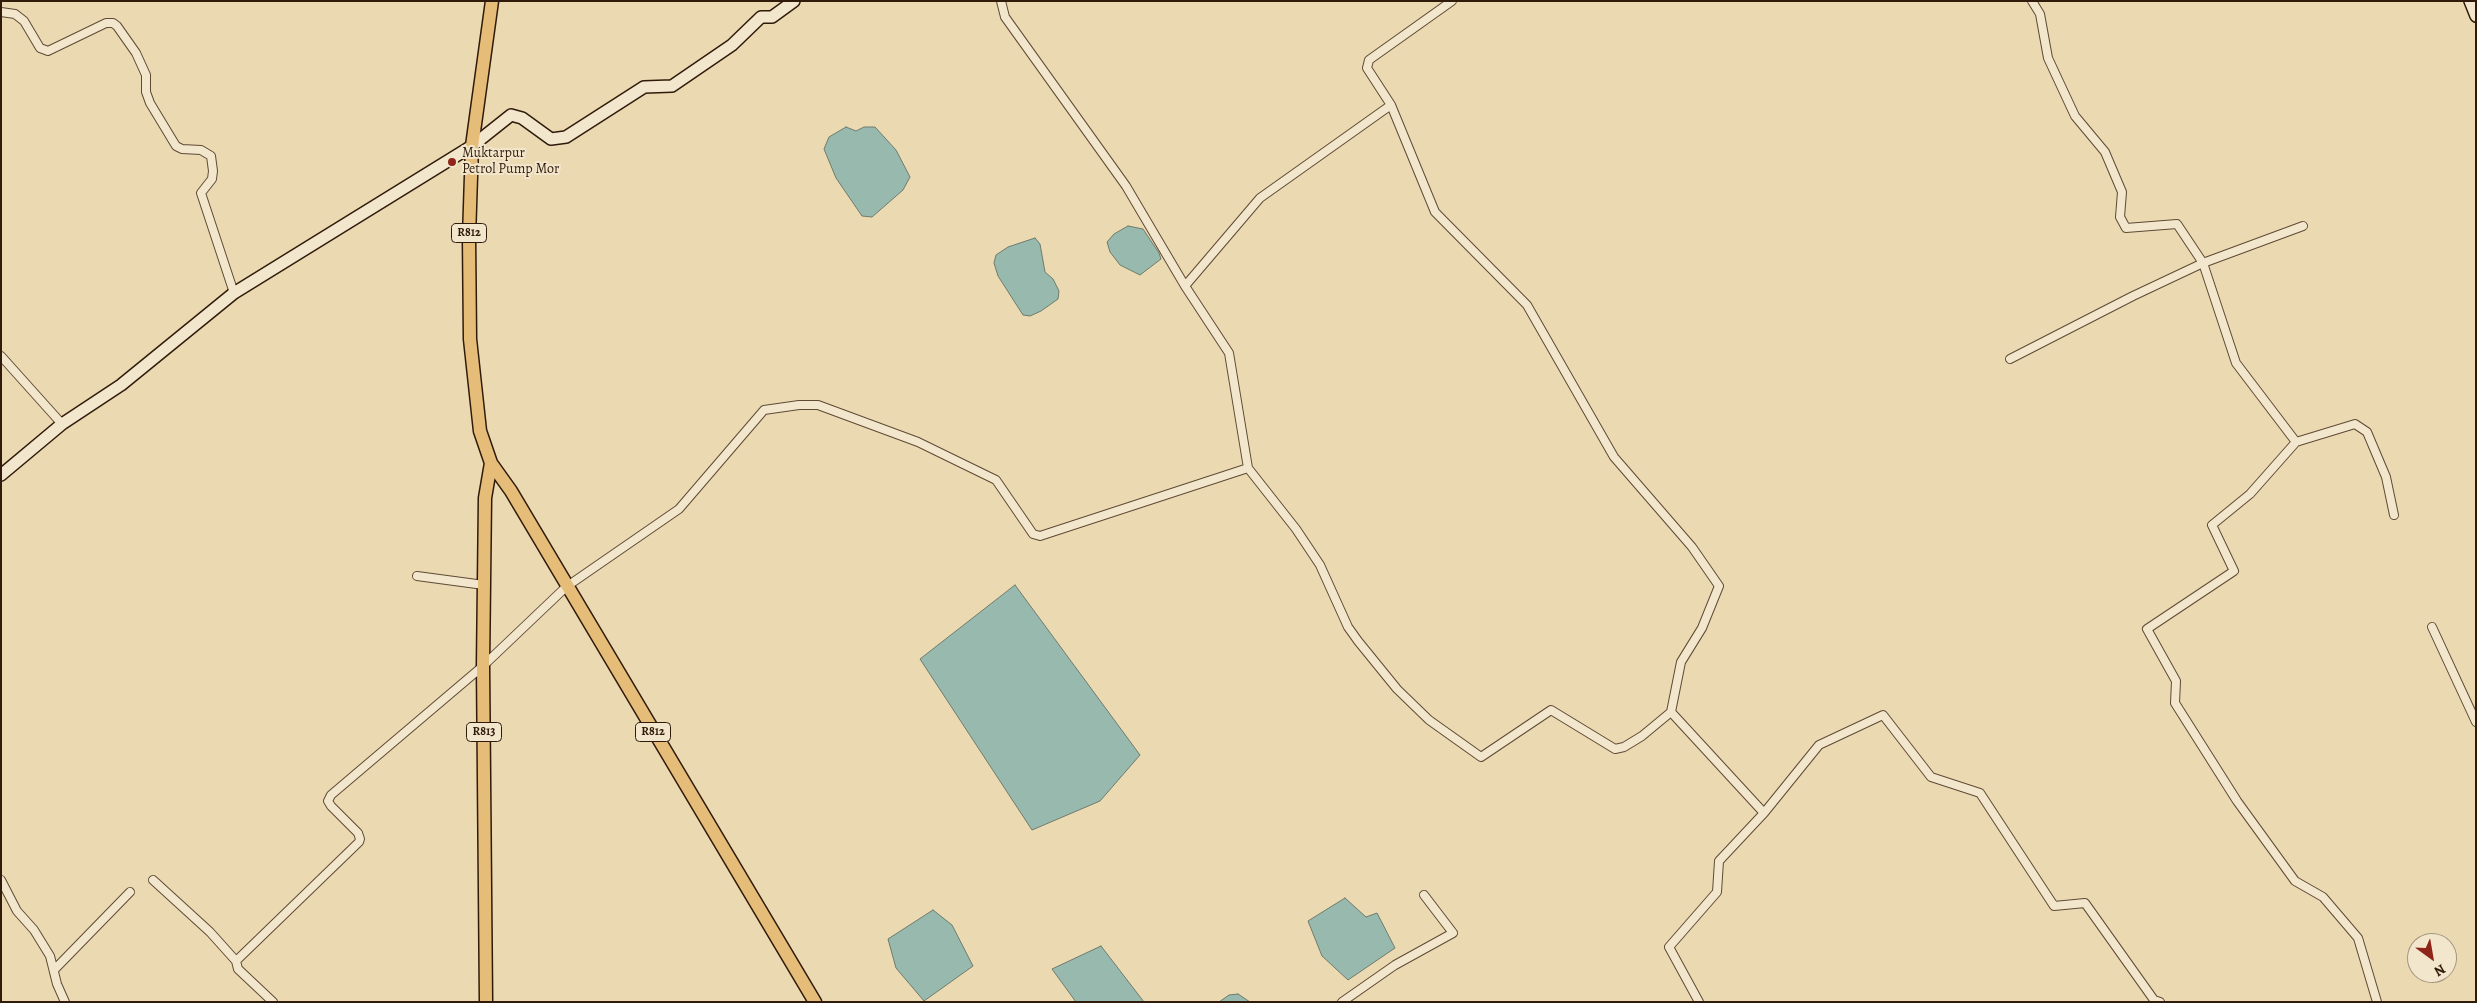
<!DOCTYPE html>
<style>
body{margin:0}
#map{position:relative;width:2477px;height:1003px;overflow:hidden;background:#ebd9b2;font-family:Alegreya,serif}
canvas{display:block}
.frame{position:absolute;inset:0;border:2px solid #301b0a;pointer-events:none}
.north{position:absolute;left:2407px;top:933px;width:50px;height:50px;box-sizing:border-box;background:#f2e6cd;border:1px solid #a4957f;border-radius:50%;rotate:148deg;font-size:14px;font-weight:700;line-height:20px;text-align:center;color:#301b0a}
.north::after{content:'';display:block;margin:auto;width:18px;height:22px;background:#8f2418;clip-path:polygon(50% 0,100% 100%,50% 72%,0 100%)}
</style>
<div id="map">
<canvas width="2477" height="1003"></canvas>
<div class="frame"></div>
<div class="north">N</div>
</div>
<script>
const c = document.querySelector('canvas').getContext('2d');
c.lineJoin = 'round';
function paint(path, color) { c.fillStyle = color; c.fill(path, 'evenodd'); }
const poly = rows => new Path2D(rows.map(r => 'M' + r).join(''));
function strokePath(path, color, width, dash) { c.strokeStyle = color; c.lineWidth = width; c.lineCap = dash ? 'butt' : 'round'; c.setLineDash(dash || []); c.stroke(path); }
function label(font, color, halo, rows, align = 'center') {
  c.font = font + ' Alegreya,serif'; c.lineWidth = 4; c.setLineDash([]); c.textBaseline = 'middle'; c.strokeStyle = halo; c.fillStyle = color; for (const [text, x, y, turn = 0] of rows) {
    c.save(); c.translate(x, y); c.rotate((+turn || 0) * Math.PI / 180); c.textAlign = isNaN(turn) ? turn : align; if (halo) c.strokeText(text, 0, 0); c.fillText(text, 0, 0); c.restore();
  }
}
const water = poly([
 [846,127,856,131,864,127,875,127,896,150,910,177,903,190,872,217,862,216,836,178,824,149,829,137,846,127],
 [1128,226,1143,229,1159,253,1161,259,1140,275,1120,265,1110,252,1107,242,1114,234,1128,226],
 [1035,238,1040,244,1045,272,1053,279,1059,291,1058,299,1041,311,1030,316,1023,315,998,276,994,263,996,255,1008,247,1035,238],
 [1015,585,1140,755,1100,801,1032,830,920,659,1015,585],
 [1345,898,1366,917,1377,913,1395,948,1348,980,1322,956,1308,921,1345,898],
 [933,910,952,925,973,966,924,1001,896,968,888,939,933,910],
 [1101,946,1144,1002,1076,1002,1052,969,1101,946],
 [1238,994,1250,1002,1219,1002,1229,995,1238,994]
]);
paint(water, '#98baae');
strokePath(water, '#6e7a6c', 1);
const street = poly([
 [1001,1,1005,17,1126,186,1185,286,1229,353,1248,468],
 [2032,1,2040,14,2048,58,2075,116,2105,152,2122,192,2120,217,2126,228,2177,224,2203,263,2236,363,2296,442,2355,424,2367,432,2386,477,2394,515],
 [1,12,15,14,24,21,40,48,48,51,106,23,113,23,117,26,136,53,146,75,146,92,150,103,176,146,182,149,201,150,211,156,213,171,212,179,201,193,234,293],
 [1391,105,1435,212,1527,305,1614,457,1692,547,1719,586,1702,628,1681,662,1671,712],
 [1185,286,1260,198,1391,105,1367,68,1369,60,1452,1],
 [1,356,62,424],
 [2010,359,2133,296,2203,263,2303,226],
 [2296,442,2250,494,2212,525,2234,571,2147,629,2176,681,2175,703,2237,801,2295,881,2323,897,2358,938,2377,1002],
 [417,576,484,585],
 [2432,627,2476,722],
 [1,880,17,911,34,930,50,956,57,984,65,1002],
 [153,880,210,932,236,961],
 [54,970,130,892],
 [273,1002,238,969,236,961,359,842,360,839,358,833,331,806,328,801,331,795,483,666,566,587,679,509,764,410,799,405,818,405,918,442,996,480,1033,534,1040,536,1248,468,1296,529,1320,565,1348,627,1358,641,1397,689,1429,720,1481,757,1551,710,1615,749,1624,747,1642,736,1671,712,1764,813,1819,745,1883,715,1931,777,1980,793,2054,906,2085,903,2154,1000,2160,1002],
 [1342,1002,1395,965,1453,933,1424,895],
 [1699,1002,1669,947,1717,892,1719,861,1764,813]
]);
const secondary = poly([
 [2470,1,2476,16],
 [1,475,62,424,121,385,234,293,472,146,511,115,522,118,551,139,566,137,644,87,672,86,732,45,761,17,772,17,794,1]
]);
const primary = poly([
 [492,1,472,146,469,237,470,339,480,431,491,463,511,491,815,1002],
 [486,1002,483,666,485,498,491,463]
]);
strokePath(street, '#5f4a34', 10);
strokePath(secondary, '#301b0a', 14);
strokePath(primary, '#301b0a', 15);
strokePath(street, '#f2e6cd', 8);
strokePath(secondary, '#f2e6cd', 11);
strokePath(primary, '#e6bc79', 12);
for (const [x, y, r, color] of [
 [452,162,5,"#8f2418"]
]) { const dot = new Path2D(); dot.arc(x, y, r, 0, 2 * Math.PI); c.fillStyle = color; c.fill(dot); strokePath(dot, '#f2e6cd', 2); }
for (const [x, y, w] of [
 [469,233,35],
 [484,732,35],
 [653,732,35]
]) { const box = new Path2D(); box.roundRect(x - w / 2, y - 9.5, w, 19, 4); c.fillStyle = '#f2e6cd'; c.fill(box); strokePath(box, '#301b0a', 1); }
label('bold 12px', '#301b0a', null, [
 ["R812",469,233],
 ["R813",484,732],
 ["R812",653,732]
]);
label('14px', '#301b0a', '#f2e6cd', [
 ["Muktarpur",462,154],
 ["Petrol Pump Mor",462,170]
], 'left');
</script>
